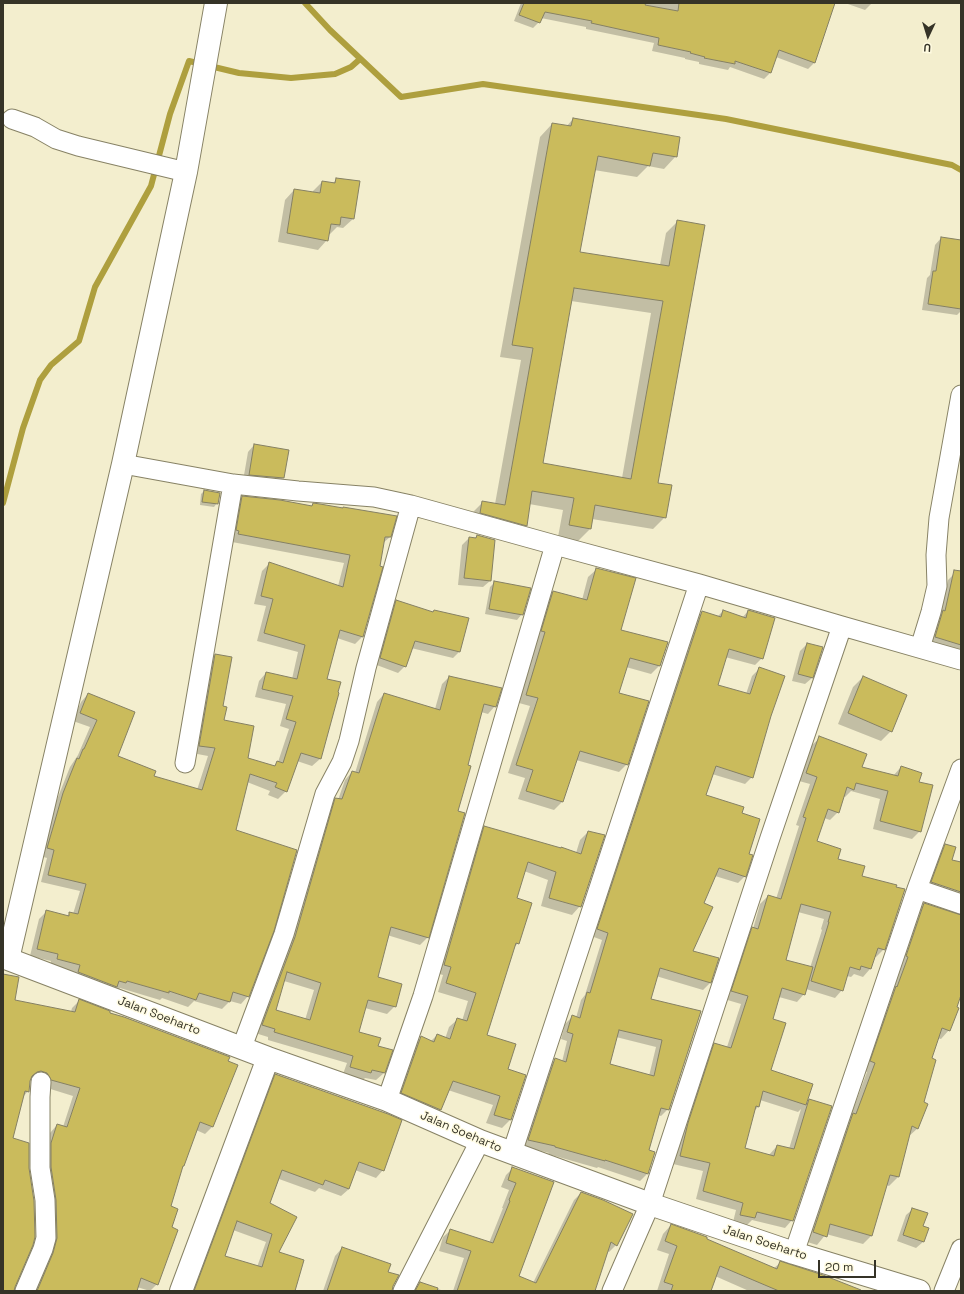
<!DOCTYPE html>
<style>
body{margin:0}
#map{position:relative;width:964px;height:1294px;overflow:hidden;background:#f3eece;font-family:"Space Grotesk",sans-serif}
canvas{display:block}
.frame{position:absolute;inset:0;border:4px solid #353327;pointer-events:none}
.north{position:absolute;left:908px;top:16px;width:40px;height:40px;-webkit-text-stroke:3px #fffbe1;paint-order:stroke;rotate:184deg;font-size:11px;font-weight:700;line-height:16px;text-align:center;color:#353327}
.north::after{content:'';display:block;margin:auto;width:14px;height:18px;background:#353327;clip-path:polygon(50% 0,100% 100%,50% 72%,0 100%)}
.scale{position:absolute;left:818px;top:1260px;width:58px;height:18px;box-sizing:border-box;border:2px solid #353327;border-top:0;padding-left:5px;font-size:12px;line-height:14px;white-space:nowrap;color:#353327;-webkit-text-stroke:3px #fffbe1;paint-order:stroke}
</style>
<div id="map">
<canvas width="964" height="1294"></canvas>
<div class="frame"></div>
<div class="north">U</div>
<div class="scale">20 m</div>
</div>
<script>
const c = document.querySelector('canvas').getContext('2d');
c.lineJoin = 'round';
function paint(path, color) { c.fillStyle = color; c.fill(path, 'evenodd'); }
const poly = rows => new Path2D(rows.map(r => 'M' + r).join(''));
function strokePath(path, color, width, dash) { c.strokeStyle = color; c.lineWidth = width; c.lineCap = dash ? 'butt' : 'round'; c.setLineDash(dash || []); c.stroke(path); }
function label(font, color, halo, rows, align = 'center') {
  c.font = font + ' "Space Grotesk",sans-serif'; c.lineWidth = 3; c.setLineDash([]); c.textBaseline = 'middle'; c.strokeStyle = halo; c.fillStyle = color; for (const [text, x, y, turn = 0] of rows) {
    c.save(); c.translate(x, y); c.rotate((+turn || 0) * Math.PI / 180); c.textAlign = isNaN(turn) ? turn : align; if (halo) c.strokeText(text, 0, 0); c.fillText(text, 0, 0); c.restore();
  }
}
paint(poly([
 [521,3,834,3,814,63,808,69,776,57,770,73,764,79,730,67,728,70,699,64,699,62,685,59,685,58,652,51,654,43,586,29,586,27,541,18,539,22,533,28,514,21],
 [845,3,872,3,865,10],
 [573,119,676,156,664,169,648,166,637,177,594,170,579,253,660,265,666,233,678,221,657,484,665,517,653,529,592,519,590,529,578,541,558,537,563,510,529,504,526,525,514,537,470,515,483,502,495,504,521,360,500,357,540,137,552,124,566,127],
 [571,301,651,313,622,478,542,464],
 [337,179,353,219,343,228,337,227,330,234,328,234,327,240,318,250,278,242,285,200,294,190,313,193,313,191,322,182,332,184],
 [941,238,961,241,961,311,957,315,922,310,927,278,930,275,935,245],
 [254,445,287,451,283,478,276,485,243,481,248,452],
 [204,491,217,503,214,507,200,505,201,494],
 [242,497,311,507,313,504,390,537,383,543,362,637,355,644,337,638,325,680,320,759,312,766,297,761,286,791,278,799,268,795,270,791,247,782,235,831,248,996,241,1004,230,1001,222,1009,194,1001,188,1007,162,998,160,1000,120,988,118,990,50,966,51,961,30,956,39,919,46,912,67,916,70,913,73,914,80,891,41,882,47,858,40,856,56,802,70,767,78,755,90,727,73,721,81,702,88,694,117,756,152,777,197,790,208,756,192,753,208,663,215,655,223,721,246,759,273,767,278,762,289,729,280,726,286,704,255,697,259,681,266,673,292,679,298,652,257,641,266,606,254,604,262,571,270,563,338,586,344,563,232,542,235,505],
 [477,536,490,581,483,587,458,585,462,545,469,538,475,538],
 [597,569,620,630,660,665,651,674,626,667,618,694,627,764,619,772,576,760,562,802,554,810,518,799,525,778,508,773,530,706,519,703,537,640,534,639,545,600,553,592,582,600,588,577],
 [954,574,961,575,961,651,929,643,937,617,940,614,948,580],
 [495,582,522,614,517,620,485,614,490,587],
 [396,601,432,613,434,611,459,652,453,658,411,648,405,666,398,673,374,664,390,608],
 [723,611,742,618,748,611,762,658,755,665,725,657,717,686,746,694,752,676,759,669,770,716,752,777,745,784,712,774,705,795,741,813,748,855,745,876,738,883,715,876,703,904,692,952,718,959,710,983,703,990,656,976,650,1000,700,1012,668,1109,661,1116,658,1115,648,1151,647,1174,640,1181,598,1167,597,1168,548,1154,549,1153,522,1146,548,1067,555,1060,562,1062,567,1041,561,1039,565,1024,572,1017,576,1018,581,1000,585,995,602,940,591,936,695,619,702,612,717,617],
 [616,1037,656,1047,649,1076,608,1064],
 [807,644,812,678,805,684,792,681,800,651],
 [449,677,495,706,488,714,481,712,467,766,428,937,420,945,387,935,376,978,395,1006,387,1014,365,1008,358,1033,377,1047,391,1050,384,1073,376,1080,365,1078,363,1080,343,1074,347,1063,268,1040,268,1037,255,1033,328,807,336,799,338,800,345,780,352,772,355,773,377,702,384,694,435,709,442,684],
 [284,981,314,990,305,1020,274,1010],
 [863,677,891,731,881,741,838,724,853,687],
 [820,738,860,768,893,776,901,767,918,782,920,831,912,839,873,829,880,799,851,791,845,797,843,796,838,812,830,820,824,818,816,841,836,860,861,877,884,949,876,957,874,957,870,969,863,977,854,974,851,977,847,976,842,990,835,998,806,989,804,994,797,1002,779,997,772,1020,770,1071,806,1104,809,1100,792,1220,785,1228,752,1220,746,1226,733,1222,736,1210,696,1199,703,1171,673,1164,707,1052,715,1044,727,1047,741,1004,724,999,745,936,753,929,760,904,768,896,776,899,799,826,796,825,810,784,799,781,812,745],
 [798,912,824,919,821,929,822,930,810,968,785,960],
 [760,1100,798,1112,801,1109,789,1149,777,1146,769,1155,743,1149,753,1112,758,1107],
 [485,827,576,853,580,840,588,832,580,906,572,915,541,906,548,880,524,871,516,899,518,943,512,950,485,1035,507,1070,510,1120,502,1128,486,1123,493,1105,448,1090,440,1110,432,1118,394,1101,413,1046,421,1038,431,1041,437,1035,445,1039,449,1027,458,1019,462,1021,468,1001,438,992,443,975,436,973,476,835],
 [946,845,951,860,961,863,961,906,923,891,937,854],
 [924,904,961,916,961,992,949,1030,941,1039,937,1038,931,1059,918,1128,908,1137,898,1177,889,1186,886,1185,872,1235,863,1244,826,1234,817,1245,804,1241,867,1072,862,1070,915,913],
 [3,975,13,1001,71,1012,72,1008,79,1001,109,1014,212,1127,205,1134,196,1130,182,1167,170,1207,170,1228,157,1284,150,1291,137,1287,136,1291,33,1291,44,1152,50,1133,57,1125,63,1127,73,1096,44,1087,33,1078,30,1079,28,1091,23,1097,12,1139,13,1291,3,1291],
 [276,1075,383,1170,376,1178,355,1170,349,1189,341,1196,319,1188,315,1192,279,1179,269,1204,277,1253,280,1291,190,1291,268,1082],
 [233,1230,266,1242,257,1267,223,1256],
 [513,1168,553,1182,518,1276,533,1283,574,1200,581,1193,616,1245,609,1252,607,1251,594,1291,453,1291,464,1258,439,1251,443,1237,451,1230,489,1243,503,1208,502,1208,509,1190,501,1187,506,1175],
 [913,1209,922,1226,923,1242,916,1248,897,1241,906,1215],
 [671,1225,774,1268,780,1263,856,1291,749,1291,715,1276,710,1291,657,1291,669,1254,657,1250,663,1234],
 [342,1248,387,1272,392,1286,391,1291,323,1291,335,1256],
 [420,1283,444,1291,413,1291]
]), '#0003');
strokePath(poly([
 [305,3,330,30,401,97,483,84,726,119,952,165,961,170],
 [3,503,23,428,40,380,51,365,79,341,95,287,151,186,170,114,189,61,239,73,291,78,335,74,351,67,360,59]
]), '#ae9f3e', 6);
const building = poly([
 [524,3,646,3,645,5,678,11,679,3,835,3,815,63,779,50,771,73,735,61,735,64,704,58,705,57,690,53,691,52,658,45,659,38,591,23,592,21,545,12,540,23,519,15,524,3],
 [573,118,680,137,677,157,653,153,650,166,598,156,580,252,669,266,677,220,705,225,658,483,672,485,666,518,595,505,591,529,569,525,574,498,532,491,527,526,480,513,482,501,505,505,533,348,512,345,552,123,571,126,573,118],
 [574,288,663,301,631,479,543,463,574,288],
 [336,178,360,181,354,219,341,217,340,225,331,224,328,241,287,233,294,189,320,193,322,181,335,183,336,178],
 [941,237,961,240,961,309,928,304,933,271,936,271,941,237],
 [254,444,289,450,284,478,249,475,254,444],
 [204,490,220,493,218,504,202,502,204,490],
 [242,496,280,500,312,506,313,503,320,504,343,508,343,507,397,516,391,537,385,537,380,566,383,567,363,637,340,630,327,679,341,682,338,692,339,693,321,759,301,753,287,792,275,787,277,783,250,774,236,830,297,850,274,931,249,997,233,992,230,1002,199,993,196,1000,169,991,169,993,127,981,126,983,119,981,117,987,78,972,80,965,57,959,58,954,37,949,46,910,69,916,69,912,78,914,86,884,48,875,54,850,47,848,63,793,77,758,79,759,83,749,84,749,97,720,80,713,88,693,135,712,118,756,156,771,154,776,202,790,215,748,199,746,215,654,232,657,223,706,227,707,224,720,254,726,248,758,275,766,277,761,283,763,296,722,286,719,293,696,262,689,266,672,297,679,305,645,264,633,273,599,261,596,269,562,343,587,350,555,238,534,239,531,236,530,242,496],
 [477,535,495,540,491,581,464,578,469,537,476,538,477,535],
 [596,568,636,578,621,630,668,642,660,666,630,658,619,693,649,701,628,765,580,751,563,802,526,791,533,770,516,765,538,698,526,695,545,632,541,631,553,591,587,600,596,568],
 [954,570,961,571,961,645,935,637,943,610,945,611,954,570],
 [494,581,531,588,523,615,489,609,494,581],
 [396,600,433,612,434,610,469,618,460,652,415,641,406,667,380,658,396,600],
 [723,610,746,618,748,610,775,618,763,659,729,649,718,685,750,694,759,667,785,676,771,716,753,778,716,766,706,795,744,807,742,813,760,819,749,854,753,855,746,877,719,868,704,903,713,907,693,951,719,958,711,983,660,968,651,999,701,1011,669,1110,661,1108,649,1150,655,1152,648,1174,605,1160,605,1161,555,1147,555,1146,528,1140,555,1058,566,1062,573,1034,567,1032,572,1015,580,1018,587,992,590,993,608,933,597,929,702,611,721,617,723,610],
 [619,1030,662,1040,654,1076,610,1064,619,1030],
 [807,643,823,647,813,678,798,674,807,643],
 [449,676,502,688,496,707,484,704,468,765,471,766,458,811,465,813,429,938,391,927,378,977,402,984,396,1007,368,1000,359,1032,381,1038,378,1046,393,1050,385,1073,372,1070,371,1073,350,1067,353,1056,274,1032,275,1029,262,1025,295,937,335,798,342,799,352,771,359,773,384,693,440,710,449,676],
 [287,972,321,983,310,1020,276,1010,287,972],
 [863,676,907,695,892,732,848,713,863,676],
 [819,736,867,754,862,767,898,776,901,766,922,773,919,782,933,785,921,832,880,821,888,791,856,783,854,790,847,787,839,813,828,809,817,841,841,849,838,859,865,866,862,876,897,885,896,887,905,889,885,950,878,948,871,969,861,966,860,970,850,967,843,991,811,981,829,922,828,922,831,912,801,904,786,960,813,967,805,995,782,988,773,1019,786,1023,771,1070,813,1084,806,1105,763,1091,759,1107,756,1106,745,1148,774,1156,777,1145,794,1149,809,1099,832,1106,793,1221,757,1212,755,1218,740,1215,743,1203,703,1191,710,1163,680,1156,688,1123,714,1043,731,1048,748,996,731,991,752,927,758,929,768,895,781,899,806,818,803,817,817,777,806,773,819,736],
 [484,826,561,848,561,847,581,854,588,831,605,835,581,907,549,898,556,872,528,862,517,898,532,903,519,944,516,943,487,1035,516,1044,508,1069,526,1075,511,1120,494,1115,500,1096,453,1081,441,1110,401,1093,421,1036,434,1042,437,1034,450,1039,457,1018,467,1021,476,993,446,983,451,967,444,965,484,826],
 [945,844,956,847,952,860,961,862,961,892,931,882,945,844],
 [924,903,961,915,961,995,957,1007,959,1008,950,1031,942,1028,932,1058,936,1060,924,1102,928,1104,918,1129,912,1126,899,1177,890,1175,872,1236,830,1224,827,1237,813,1232,853,1113,856,1114,875,1063,870,1061,896,986,897,987,908,957,906,956,924,903],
 [3,974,19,977,15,1000,75,1012,79,999,110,1011,110,1013,124,1017,230,1057,228,1061,238,1065,213,1127,200,1122,184,1166,183,1166,171,1206,178,1209,172,1227,178,1230,158,1285,141,1278,137,1291,37,1291,53,1253,57,1238,56,1200,51,1167,51,1143,57,1124,67,1127,80,1088,51,1080,47,1073,41,1071,37,1072,32,1076,30,1081,29,1092,25,1091,13,1138,29,1143,29,1168,34,1201,35,1237,33,1245,15,1287,14,1291,3,1291,3,974],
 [275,1074,388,1114,402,1120,384,1171,359,1162,349,1189,325,1180,323,1185,282,1170,270,1203,297,1217,279,1252,304,1260,295,1291,194,1291,275,1074],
 [237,1221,272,1234,262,1267,225,1256,237,1221],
 [512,1167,554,1182,519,1276,536,1283,581,1192,603,1200,633,1214,617,1246,611,1242,595,1291,457,1291,471,1251,446,1243,450,1229,493,1243,510,1201,509,1200,516,1183,508,1180,512,1167],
 [912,1208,928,1213,923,1226,929,1228,924,1242,903,1235,912,1208],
 [671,1224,707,1237,707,1239,777,1269,780,1261,823,1275,861,1290,861,1291,779,1291,720,1266,711,1291,671,1291,673,1285,664,1282,677,1246,665,1241,671,1224],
 [342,1247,391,1264,388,1272,399,1275,393,1286,392,1291,327,1291,342,1247],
 [420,1282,438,1288,437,1291,415,1291,420,1282]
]);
paint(building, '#cabb5c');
strokePath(building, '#858063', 1);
const street = poly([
 [12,119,35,127,56,139,78,146,186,172],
 [123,464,233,484,298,491,374,497,411,505,555,545,699,584,842,626,961,660],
 [920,648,931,612,937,586,936,555,939,518,961,395],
 [185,763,233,484],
 [917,889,961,904],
 [242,1047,284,934,325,794,342,762,349,741,366,668,411,505],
 [387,1100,423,996,555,545],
 [512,1153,699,584],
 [794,1253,917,889,961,769],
 [25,1291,43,1249,46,1238,45,1200,40,1168,40,1097,41,1082],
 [403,1291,480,1141],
 [612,1291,650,1204,770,838,842,626],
 [944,1291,961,1249]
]);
const secondary = poly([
 [216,3,186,172,123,464,8,959,268,1058,387,1100,480,1141,650,1204,794,1253,919,1291],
 [181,1291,268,1058]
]);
strokePath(street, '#878265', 21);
strokePath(secondary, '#878265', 24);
strokePath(street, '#fff', 19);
strokePath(secondary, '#fff', 22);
label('12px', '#353327', '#fffbe1', [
 ["Jalan Soeharto",159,1016,21],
 ["Jalan Soeharto",461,1132,23],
 ["Jalan Soeharto",765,1243,18]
]);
</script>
